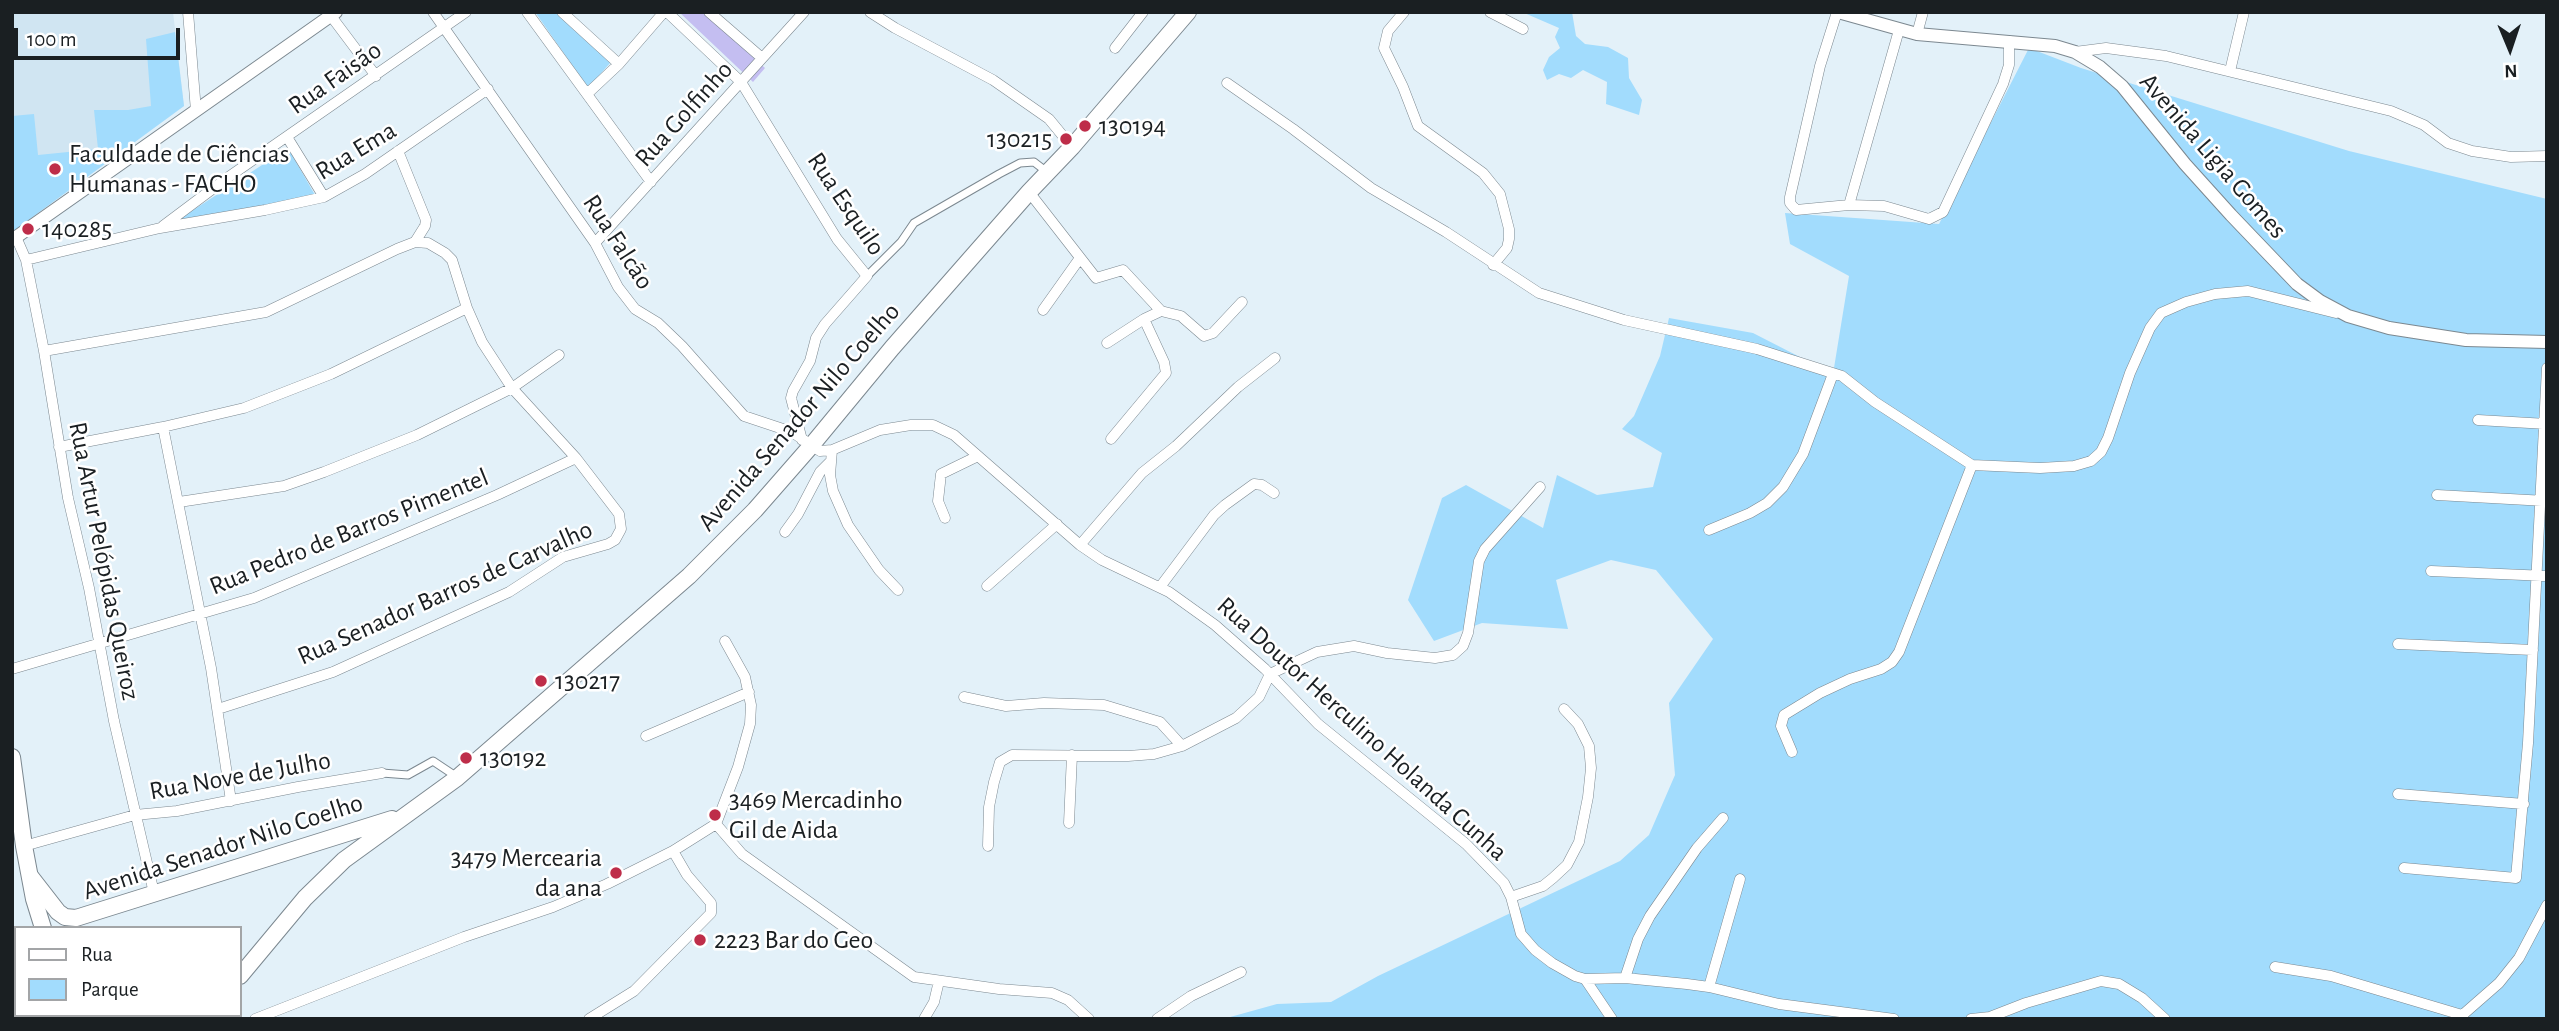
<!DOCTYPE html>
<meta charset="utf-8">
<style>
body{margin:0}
#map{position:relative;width:2559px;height:1031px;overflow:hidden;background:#e3f1f9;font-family:"Alegreya Sans",sans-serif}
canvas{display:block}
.frame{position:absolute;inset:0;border:14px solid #1a1f22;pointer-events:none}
.legend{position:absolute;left:14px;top:926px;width:228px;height:91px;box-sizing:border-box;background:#fff;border:2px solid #a3a5a7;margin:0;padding:9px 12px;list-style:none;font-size:21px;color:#1a1f22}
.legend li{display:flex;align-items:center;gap:14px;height:35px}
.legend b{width:35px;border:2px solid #a3a5a7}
.north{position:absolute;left:2475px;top:14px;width:70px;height:70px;-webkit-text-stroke:5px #fff;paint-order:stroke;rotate:178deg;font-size:19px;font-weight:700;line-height:28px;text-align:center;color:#1a1f22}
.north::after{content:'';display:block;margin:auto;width:24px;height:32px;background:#1a1f22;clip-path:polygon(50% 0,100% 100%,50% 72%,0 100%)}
.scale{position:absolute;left:14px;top:28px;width:166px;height:32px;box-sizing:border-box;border:4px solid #1a1f22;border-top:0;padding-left:9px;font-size:21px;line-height:24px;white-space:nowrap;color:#1a1f22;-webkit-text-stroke:5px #fff;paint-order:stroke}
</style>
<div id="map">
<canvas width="2559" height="1031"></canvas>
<div class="frame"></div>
<ul class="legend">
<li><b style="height:9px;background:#fff"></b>Rua</li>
<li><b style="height:19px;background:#a2dcfd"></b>Parque</li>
</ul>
<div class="north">N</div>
<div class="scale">100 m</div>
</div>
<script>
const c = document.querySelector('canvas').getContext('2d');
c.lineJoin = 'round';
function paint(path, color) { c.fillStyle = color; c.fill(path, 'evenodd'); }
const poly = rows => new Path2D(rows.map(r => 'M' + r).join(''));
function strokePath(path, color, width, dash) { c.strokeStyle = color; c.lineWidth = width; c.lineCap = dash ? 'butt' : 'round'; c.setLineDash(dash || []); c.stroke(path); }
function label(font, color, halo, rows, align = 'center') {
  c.font = font + ' "Alegreya Sans",sans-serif'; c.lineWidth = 5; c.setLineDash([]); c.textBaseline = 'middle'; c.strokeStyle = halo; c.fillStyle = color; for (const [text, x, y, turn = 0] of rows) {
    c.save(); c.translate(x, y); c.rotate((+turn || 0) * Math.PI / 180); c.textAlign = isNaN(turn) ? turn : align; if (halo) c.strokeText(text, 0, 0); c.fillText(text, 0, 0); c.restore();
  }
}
paint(poly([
 [12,12,173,12,184,106,12,232]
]), '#d0e5f2');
paint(poly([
 [535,12,559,12,611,62,588,88],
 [1522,12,1572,12,1576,36,1585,44,1608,47,1628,58,1629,78,1642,100,1639,115,1606,104,1607,82,1583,70,1571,78,1559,74,1547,80,1543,70,1549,57,1560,48,1555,37,1559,28],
 [175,32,184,106,12,232,12,116,34,114,38,155,98,149,94,110,128,110,151,106,146,39],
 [2029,48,2081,68,2349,151,2547,199,2547,1019,1223,1019,1277,1004,1331,1002,1378,976,1620,861,1649,835,1675,775,1669,703,1713,639,1656,570,1611,560,1556,580,1568,629,1482,623,1434,641,1408,600,1442,498,1466,485,1543,528,1557,475,1597,495,1653,487,1662,453,1622,429,1634,416,1660,356,1669,318,1753,333,1833,374,1849,276,1790,244,1785,213,1939,224],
 [288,148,315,195,172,224]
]), '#a2dcfd');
paint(poly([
 [679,12,703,12,765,68,753,82]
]), '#c4bef1');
const pedestrian = poly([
 [867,276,901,242,914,223,999,174,1020,163,1034,162,1047,172],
 [382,773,408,775,433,761,457,777]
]);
const minor = poly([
 [188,12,196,111],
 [433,12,595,243,618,287,635,309,658,323,682,346,744,416,792,432,820,451,832,450,880,430,911,425,933,425,954,435,1080,545,1102,560,1169,592,1215,625,1265,669,1318,724,1466,844,1504,883,1511,897,1521,934,1535,950,1552,963,1575,976,1585,979,1625,978,1687,984,1709,987,1779,1004,1894,1019],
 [527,12,651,182],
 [562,12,619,64],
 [667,12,741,82,837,239,867,276,825,324,816,338,810,361,793,391,791,398,802,440],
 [709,12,762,58],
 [870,12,895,28,993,80,1049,119,1072,147],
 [1404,12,1388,31,1384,48,1403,87,1418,126,1483,173,1500,194,1509,229,1509,239,1507,248,1493,265],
 [1490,12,1523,29],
 [1837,12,1820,66,1790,197,1790,203,1796,210,1849,205,1884,206,1929,219,1943,212,2003,84,2009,65,2009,41],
 [331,16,376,76],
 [1917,34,1923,12],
 [1115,48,1143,12],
 [2075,52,2106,48,2166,56,2391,111,2424,125,2448,143,2472,151,2511,157,2547,156],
 [2230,71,2244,12],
 [1227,83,1293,129,1371,188,1446,232,1539,293,1624,320,1757,349,1842,376,1875,402,1972,465,2040,468,2074,466,2091,461,2101,452,2108,438,2130,373,2150,328,2161,313,2186,302,2215,294,2248,291,2336,313],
 [587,94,619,64,664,12],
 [287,137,324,197],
 [398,151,426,220,425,226,415,242],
 [1029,192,1096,278,1123,270,1161,311,1181,316,1204,336,1213,333,1242,302],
 [1849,205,1899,30],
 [163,226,227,178,466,12],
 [16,237,26,260,44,351,68,498,89,588,114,721,154,893],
 [595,243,804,12],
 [26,260,160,228,265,210,324,197,365,174,488,89],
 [1043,310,1080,258],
 [1107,343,1144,319],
 [44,351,266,312,397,249,415,242,428,243,445,253,452,260,467,308,482,342,512,388,576,458,619,514,621,529,615,540,608,544,563,557,509,592,333,672,218,709],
 [2478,420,2547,424],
 [163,427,211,668,231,801],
 [1111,439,1166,373,1164,362,1144,319,1161,311],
 [59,447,163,427,244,408,331,374,467,308],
 [832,450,830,475,833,491,848,525,879,570,898,590],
 [2437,495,2546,501],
 [179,502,284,486,324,472,417,435,512,388,559,355],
 [945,518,938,501,941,474,978,456],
 [1709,530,1750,513,1767,503,1783,487,1803,454,1833,374],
 [785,532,798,514,820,472,831,461],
 [1080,545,1142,473,1176,446,1238,387,1275,358],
 [2431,571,2547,576],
 [987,586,1057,524],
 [1160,587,1214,515,1225,505,1254,484,1262,485,1274,493],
 [2398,644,2533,650],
 [12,669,254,598,497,495,576,458],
 [964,697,1006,706,1044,703,1104,705,1160,722,1182,746],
 [646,736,749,692],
 [1792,752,1781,726,1784,715,1820,693,1850,679,1881,669,1892,662,1899,652,1972,465],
 [2398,794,2524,804],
 [1069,823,1072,755],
 [716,824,742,854,914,977,999,989,1052,993,1068,1000,1089,1019],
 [24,846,135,815,177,811,298,787,382,773],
 [988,846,989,807,994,782,1000,762,1012,755,1128,756,1154,754,1182,746,1236,718,1259,697,1270,674,1317,652,1354,646,1387,653,1435,658,1453,655,1463,646,1468,633,1479,561,1485,549,1540,487],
 [2404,868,2516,878,2528,743,2547,368],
 [1511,897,1543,886,1553,878,1567,865,1579,842,1588,797,1591,768,1589,746,1578,724,1564,709],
 [2275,967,2331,976,2462,1015],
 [1625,978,1638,939,1650,916,1697,848,1723,818],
 [1585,979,1612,1019],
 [1709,987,1740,879],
 [2459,1018,2499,983,2519,958,2547,905],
 [255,1019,464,937,553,907,607,884,673,851,716,824,738,767,750,724,751,705,745,677,725,641],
 [589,1019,634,991,711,913,711,903,687,875,673,851],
 [924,1019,934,1002,939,981],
 [1157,1019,1191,996,1241,972],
 [1971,1019,1990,1017,2026,1003,2101,981,2119,984,2142,998,2165,1019]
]);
const tertiary = poly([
 [1838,12,1917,34,2055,46,2075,52,2100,67,2122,86,2185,164,2231,215,2297,284,2320,301,2348,316,2389,328,2466,340,2547,342],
 [12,240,336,12]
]);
const primary = poly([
 [30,876,58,912,65,917,76,918,392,819],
 [240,976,305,898,344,860,457,778,689,576,755,510,811,446,892,348,1029,192,1072,147,1188,12],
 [206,1019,209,1015]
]);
const trunk = poly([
 [12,757,24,846,34,899,43,928],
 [77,1015,79,1019]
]);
strokePath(pedestrian, '#7c8890', 9);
strokePath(minor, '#7c8890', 11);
strokePath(tertiary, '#7c8890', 14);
strokePath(primary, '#7c8890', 18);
strokePath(trunk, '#7c8890', 18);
strokePath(pedestrian, '#fff', 7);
strokePath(minor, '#fff', 10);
strokePath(tertiary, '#fff', 12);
strokePath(primary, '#fff', 16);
strokePath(trunk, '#fff', 16);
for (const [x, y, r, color] of [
 [1085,126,7,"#be2d49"],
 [1066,139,7,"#be2d49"],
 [55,169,7,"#be2d49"],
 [28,229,7,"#be2d49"],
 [541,681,7,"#be2d49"],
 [466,758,7,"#be2d49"],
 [715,815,7,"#be2d49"],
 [616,873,7,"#be2d49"],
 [700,940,7,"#be2d49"]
]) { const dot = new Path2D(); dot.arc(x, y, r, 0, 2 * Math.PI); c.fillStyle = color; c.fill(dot); strokePath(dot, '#fff', 2.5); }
label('26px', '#1a1f22', '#fff', [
 ["Rua Faisão",335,78,-35],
 ["Rua Golfinho",684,114,-48],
 ["Rua Ema",356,151,-31],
 ["Avenida Ligia Gomes",2213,156,49],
 ["Rua Esquilo",846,204,56],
 ["Rua Falcão",618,242,57],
 ["Avenida Senador Nilo Coelho",799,417,-49],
 ["Rua Pedro de Barros Pimentel",349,532,-22],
 ["Rua Artur Pelópidas Queiroz",104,561,79],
 ["Rua Senador Barros de Carvalho",445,593,-24],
 ["Rua Doutor Herculino Holanda Cunha",1362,729,42],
 ["Rua Nove de Julho",240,776,-10],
 ["Avenida Senador Nilo Coelho",223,847,-18]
]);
label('26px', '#1a1f22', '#fff', [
 ["130194",1099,126],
 ["130215",1052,139,"right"],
 ["Faculdade de Ciências",69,154],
 ["Humanas - FACHO",69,184],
 ["140285",42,229],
 ["130217",555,681],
 ["130192",480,758],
 ["3469 Mercadinho",729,800],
 ["Gil de Aida",729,830],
 ["3479 Mercearia",602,858,"right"],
 ["da ana",602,888,"right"],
 ["2223 Bar do Geo",714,940]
], 'left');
</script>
